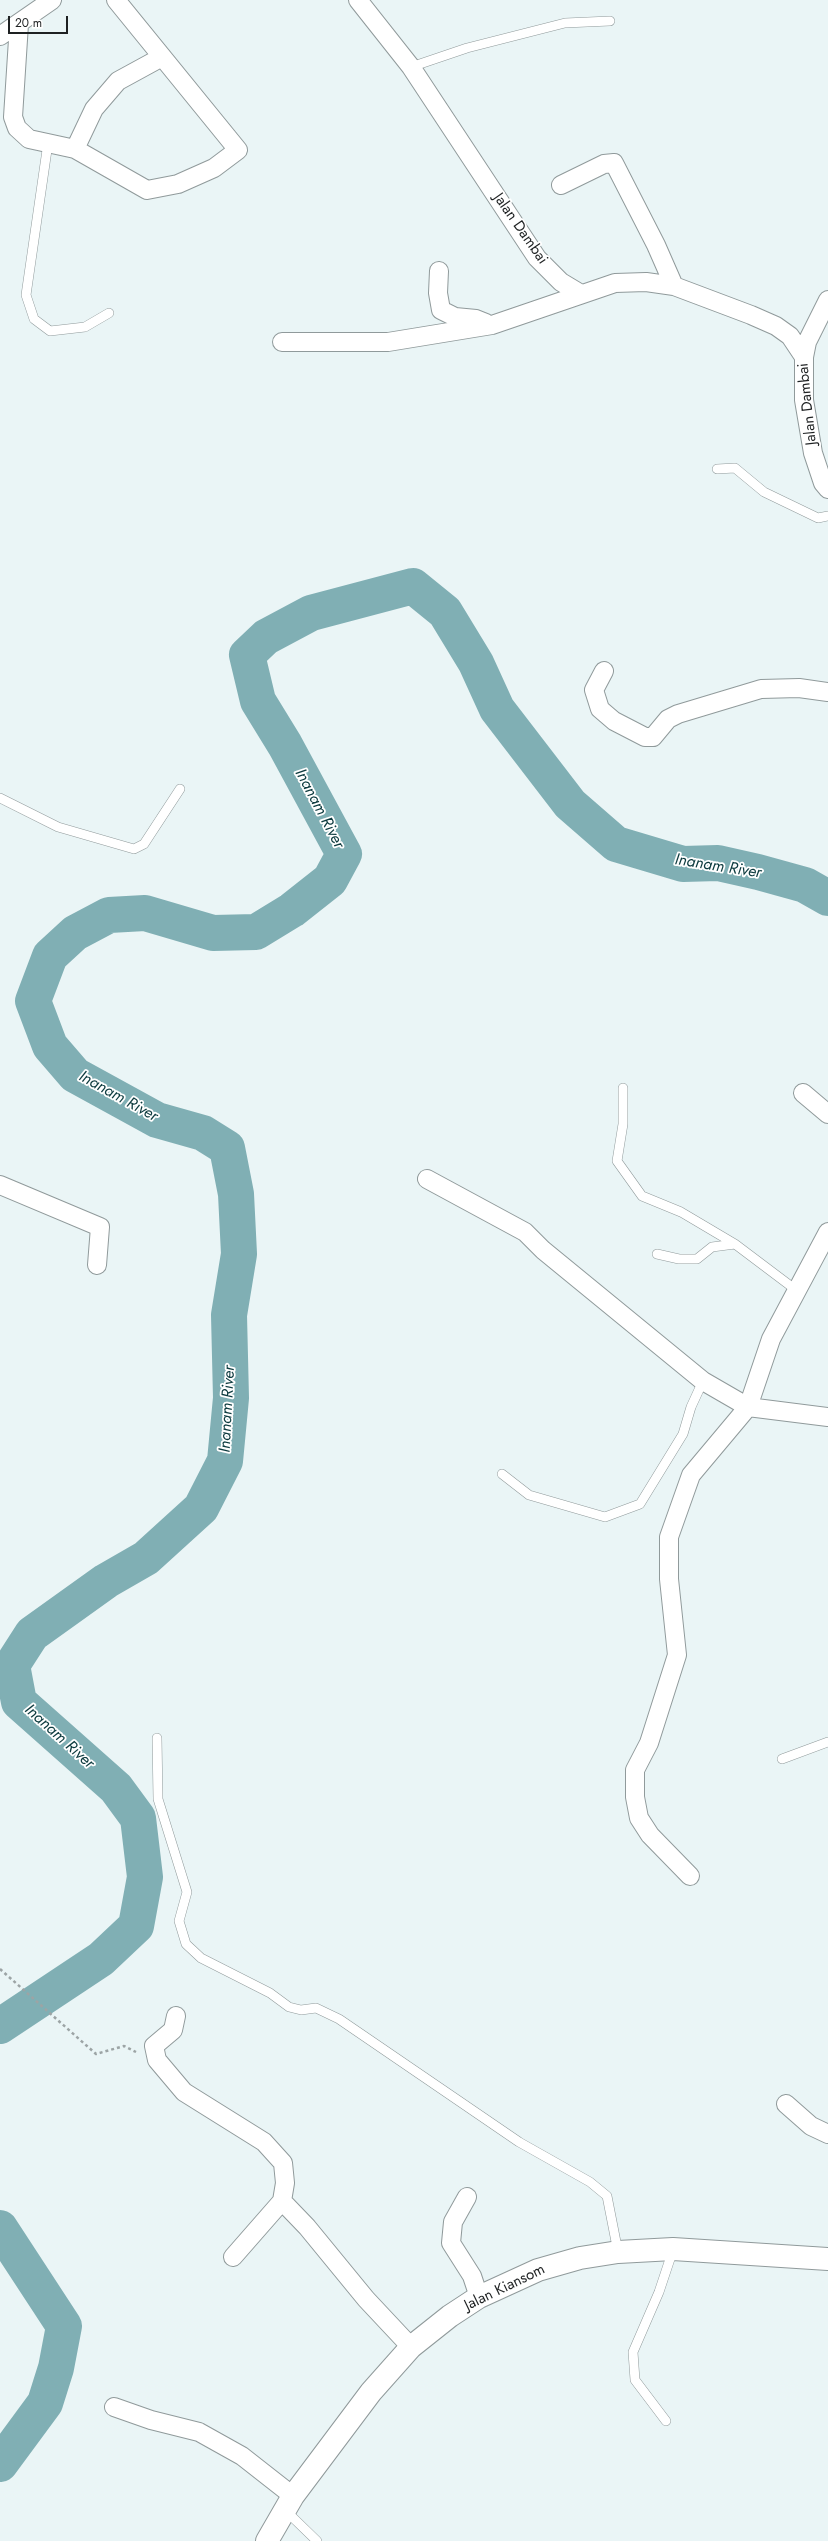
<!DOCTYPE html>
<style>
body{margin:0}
#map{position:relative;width:828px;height:2541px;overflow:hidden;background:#eaf5f6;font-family:Jost,sans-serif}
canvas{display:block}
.scale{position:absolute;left:8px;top:16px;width:60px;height:18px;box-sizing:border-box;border:2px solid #1e2122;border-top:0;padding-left:5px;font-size:12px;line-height:14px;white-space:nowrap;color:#1e2122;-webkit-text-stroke:3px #fff;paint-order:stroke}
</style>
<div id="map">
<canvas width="828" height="2541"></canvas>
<div class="scale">20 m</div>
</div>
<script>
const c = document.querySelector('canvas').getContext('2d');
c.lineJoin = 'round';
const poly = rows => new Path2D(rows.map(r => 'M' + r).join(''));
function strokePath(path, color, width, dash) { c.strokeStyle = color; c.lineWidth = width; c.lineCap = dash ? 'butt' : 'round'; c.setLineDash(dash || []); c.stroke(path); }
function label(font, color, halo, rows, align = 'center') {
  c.font = font + ' Jost,sans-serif'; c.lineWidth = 3.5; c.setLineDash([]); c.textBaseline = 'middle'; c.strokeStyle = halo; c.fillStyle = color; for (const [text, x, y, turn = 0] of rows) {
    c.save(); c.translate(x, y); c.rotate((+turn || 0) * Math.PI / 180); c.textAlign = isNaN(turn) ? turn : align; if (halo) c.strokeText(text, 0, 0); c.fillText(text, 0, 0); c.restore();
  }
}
strokePath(poly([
 [0,2026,101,1959,136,1926,145,1877,138,1818,116,1788,19,1702,12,1665,32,1634,106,1581,146,1558,201,1508,225,1461,231,1398,229,1315,239,1254,236,1194,227,1148,203,1133,157,1120,75,1075,50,1046,33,1001,50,956,75,933,109,915,145,913,213,933,256,932,292,910,330,880,344,854,285,745,258,701,247,655,266,637,311,613,413,586,445,612,476,663,497,709,570,804,616,844,683,864,718,863,758,872,805,885,828,898],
 [0,2228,64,2326,56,2368,45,2403,0,2464]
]), '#80afb4', 36);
const service = poly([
 [411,67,467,48,565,23,610,21],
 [48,143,26,295,34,319,50,331,85,327,109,313],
 [717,469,735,468,764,492,818,518,828,516],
 [0,798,58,827,134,849,144,844,180,789],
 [623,1088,623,1124,617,1161,642,1196,681,1212,735,1244,796,1290],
 [657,1254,679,1259,697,1259,712,1247,735,1244],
 [502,1474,529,1495,605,1517,640,1504,683,1434,691,1407,703,1381],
 [157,1738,158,1799,187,1892,179,1921,186,1944,201,1958,270,1993,289,2007,301,2010,316,2008,339,2019,519,2142,590,2182,607,2196,618,2252],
 [782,1759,828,1742],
 [666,2421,635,2380,633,2352,659,2292,673,2250],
 [285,2510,317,2541]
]);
const minor = poly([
 [358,0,411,67,537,258,561,282,581,294],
 [19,24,13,117,17,128,29,139,75,149,147,190,178,184,214,168,238,150,116,0],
 [0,36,52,0],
 [75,149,94,109,118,81,162,57],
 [561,185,604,164,614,163,656,245,674,286],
 [439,271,438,293,441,310,455,317,476,319,486,323],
 [282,342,388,342,492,325,615,283,646,282,674,286,751,315,776,326,790,336,804,357,804,400,813,453,823,483,828,489],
 [804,357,807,342,828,300],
 [604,671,594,690,600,709,614,721,645,737,653,737,668,719,678,714,761,689,799,688,828,692],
 [803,1093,828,1114],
 [427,1179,525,1232,543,1250,703,1381,748,1407,828,1417],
 [0,1185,100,1227,97,1265],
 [690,1876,650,1835,639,1818,635,1797,635,1770,649,1743,677,1655,669,1579,669,1537,691,1475,748,1407,771,1339,828,1232],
 [176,2016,173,2030,154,2046,157,2060,184,2092,264,2142,283,2163,285,2183,282,2201,307,2227,366,2299,411,2347],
 [786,2104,811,2126,828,2134],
 [467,2197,453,2222,451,2243,472,2276,479,2297],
 [233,2257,282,2201],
 [114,2407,151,2420,199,2432,242,2456,293,2496]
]);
const tertiary = poly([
 [267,2541,293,2496,371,2392,411,2347,450,2316,479,2297,538,2270,580,2258,618,2252,673,2249,828,2259]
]);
strokePath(service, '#909a9b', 10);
strokePath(minor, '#909a9b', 20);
strokePath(tertiary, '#909a9b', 24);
strokePath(poly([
 [0,1969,96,2054,124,2046,136,2052]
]), '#9ca4a5', 2.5, [3, 3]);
strokePath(service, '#fff', 9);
strokePath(minor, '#fff', 18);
strokePath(tertiary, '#fff', 22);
label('15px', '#1e2122', '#fff', [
 ["Jalan Dambai",520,229,55],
 ["Jalan Dambai",808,404,-96],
 ["Jalan Kiansom",505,2288,-26]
]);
label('italic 16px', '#0c3a3e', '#fff', [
 ["Inanam River",319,809,62],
 ["Inanam River",718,867,9],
 ["Inanam River",118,1097,29],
 ["Inanam River",228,1409,-87],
 ["Inanam River",59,1737,42]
]);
</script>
